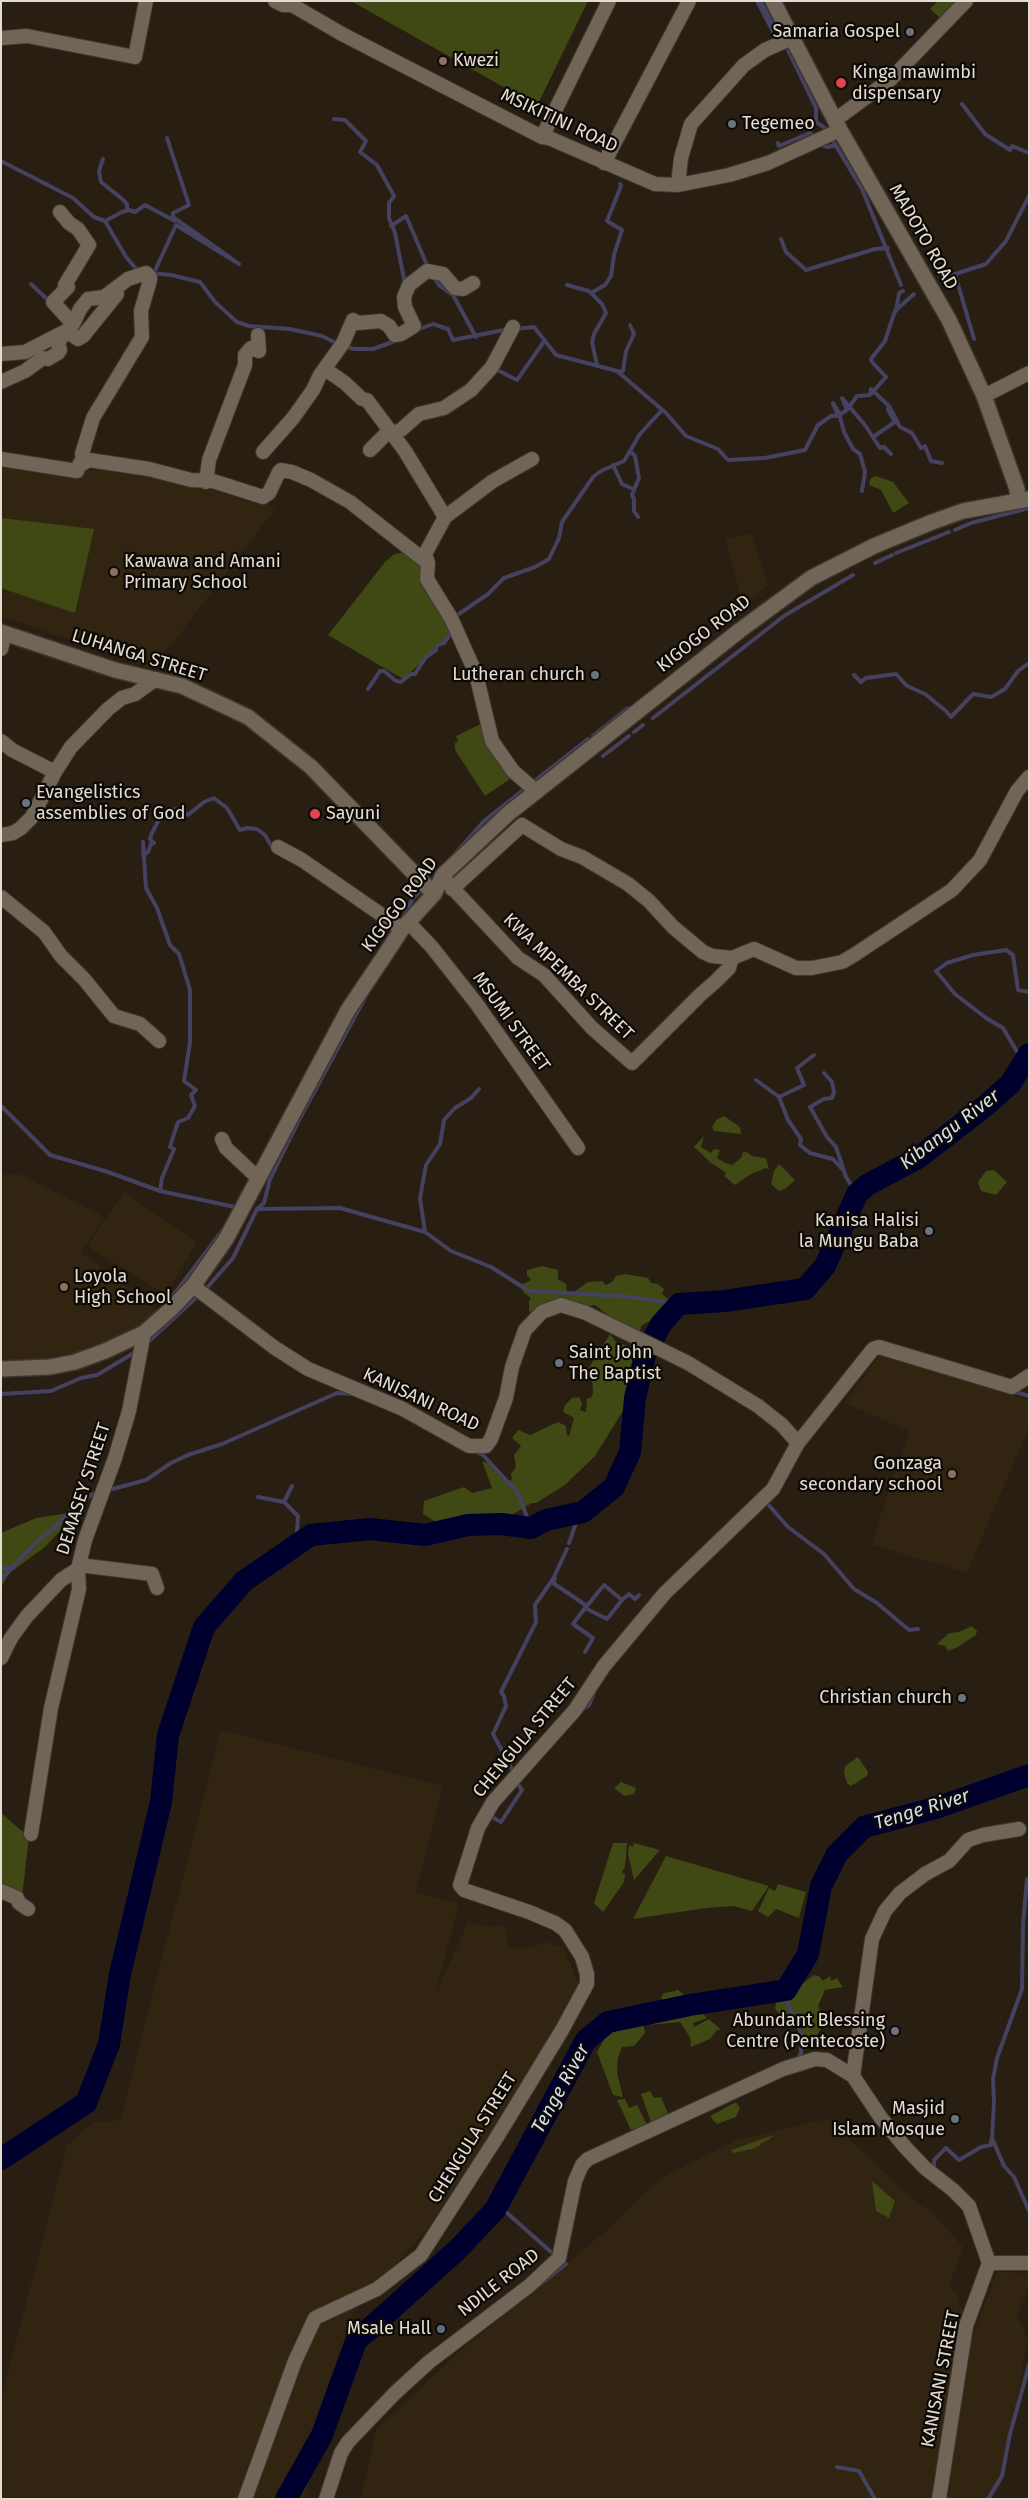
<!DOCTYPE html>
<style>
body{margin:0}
#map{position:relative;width:1030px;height:2500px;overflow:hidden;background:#281e11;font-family:"Fira Sans",sans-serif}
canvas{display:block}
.frame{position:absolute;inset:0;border:2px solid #e2dcd3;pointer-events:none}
</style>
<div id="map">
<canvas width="1030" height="2500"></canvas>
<div class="frame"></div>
</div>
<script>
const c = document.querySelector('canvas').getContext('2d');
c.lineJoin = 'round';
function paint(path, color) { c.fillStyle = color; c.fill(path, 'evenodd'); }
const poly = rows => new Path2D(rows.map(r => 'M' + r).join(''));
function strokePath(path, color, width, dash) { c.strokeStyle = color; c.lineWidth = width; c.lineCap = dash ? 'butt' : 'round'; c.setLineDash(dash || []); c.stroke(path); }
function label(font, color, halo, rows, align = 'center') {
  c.font = font + ' "Fira Sans",sans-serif'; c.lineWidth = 4.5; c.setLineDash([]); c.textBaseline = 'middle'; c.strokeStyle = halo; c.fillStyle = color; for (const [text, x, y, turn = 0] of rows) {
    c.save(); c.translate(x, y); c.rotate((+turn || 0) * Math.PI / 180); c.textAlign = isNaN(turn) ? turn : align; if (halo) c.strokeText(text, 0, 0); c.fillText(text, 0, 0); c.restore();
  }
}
paint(poly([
 [1,460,103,471,105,466,176,477,254,497,275,509,173,643,149,668,1,616],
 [751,534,769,585,759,592,756,597,742,600,725,540,726,538],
 [1,1174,22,1175,105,1217,81,1252,159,1312,136,1330,98,1349,1,1366],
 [124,1192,197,1242,166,1295,87,1246],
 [882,1353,1029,1400,1029,1428,967,1573,873,1545,880,1517,909,1431,844,1403],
 [221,1730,443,1786,416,1892,459,1903,435,1996,468,1922,489,1927,506,1925,508,1948,534,1947,545,1942,564,1948,579,1987,449,2204,386,2276,359,2290,305,2499,1,2499,1,2400,67,2145,92,2123,120,2120],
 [828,2119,917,2203,931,2211,963,2247,949,2287,958,2296,960,2303,958,2307,963,2311,957,2334,936,2499,361,2499,376,2430,459,2352,599,2237,662,2177,739,2139],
 [997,2272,1029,2273,1029,2288,1017,2315,1028,2339,1001,2486,990,2499,948,2499,957,2418,972,2337]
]), '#312411');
paint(poly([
 [351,1,588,1,537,106],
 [938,1,959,1,942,20,930,9],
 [876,476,893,482,909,503,893,513,881,490,869,485,870,479],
 [1,518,94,529,75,613,1,588],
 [408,552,424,566,455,632,403,679,328,635,385,562,394,554],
 [483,723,513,777,485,796,455,750,455,743,458,741,456,736],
 [724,1116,740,1127,741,1134,714,1131,712,1127,716,1120],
 [704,1136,701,1147,711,1153,714,1149,720,1150,717,1158,725,1163,732,1165,741,1158,743,1152,747,1152,752,1156,766,1158,769,1169,766,1168,751,1174,735,1185,724,1176,726,1173,710,1162,694,1147],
 [779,1164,795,1180,785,1189,779,1191,771,1184,774,1171],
 [994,1170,1007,1182,996,1195,981,1191,978,1182,986,1171],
 [542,1266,558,1270,558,1279,566,1284,567,1291,574,1292,588,1282,602,1281,606,1285,612,1282,616,1276,626,1274,648,1278,651,1283,658,1284,664,1289,662,1294,671,1301,671,1308,641,1326,640,1334,610,1317,595,1305,589,1306,587,1314,580,1306,532,1314,529,1311,529,1301,531,1298,524,1293,521,1288,523,1284,531,1280,527,1275,527,1270],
 [610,1334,617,1343,634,1347,634,1376,629,1393,631,1398,595,1456,565,1485,536,1503,532,1503,508,1517,436,1522,423,1514,424,1501,464,1487,472,1493,492,1488,482,1461,490,1464,507,1481,512,1480,511,1474,516,1467,514,1455,521,1446,512,1438,518,1430,530,1435,558,1422,566,1426,567,1435,569,1436,574,1418,563,1412,565,1405,572,1398,579,1397,582,1403,580,1410,586,1412,587,1398,591,1398,593,1393,592,1379,587,1371],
 [69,1513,65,1517,60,1531,45,1547,8,1574,1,1588,1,1533,36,1518],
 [972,1626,977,1631,976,1635,956,1648,948,1651,945,1646,937,1644,949,1633,959,1632],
 [858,1757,868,1772,867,1776,851,1786,847,1783,844,1773,845,1766],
 [621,1782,636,1788,634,1794,624,1796,614,1788],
 [1,1813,29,1837,22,1897,1,1891],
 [613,1843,627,1843,625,1867,622,1872,625,1875,624,1882,603,1912,594,1903],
 [634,1843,660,1850,634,1880,628,1854,629,1845,633,1847],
 [666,1856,769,1886,752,1911,733,1906,706,1908,633,1919],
 [778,1884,806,1892,799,1918,776,1909,768,1917,758,1911,769,1888,775,1891],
 [814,1975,819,1976,823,1981,830,1976,831,1981,837,1978,843,1987,825,1990,818,2006,822,2014,822,2026,814,2041,807,2044,798,2019,782,2016,775,2009,777,1998,788,1998,794,1990],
 [677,1989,687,1997,663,2004,661,1997,664,1993,675,1991],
 [696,2008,707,2018,693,2023,694,2027,709,2019,721,2030,717,2030,710,2039,691,2047,690,2037,680,2022,648,2025,653,2024,656,2019,679,2015,679,2011],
 [643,2022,645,2033,634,2046,622,2047,618,2058,617,2073,623,2097,613,2095,597,2052,613,2024],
 [650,2091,654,2098,661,2097,670,2118,652,2125,641,2094],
 [625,2099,629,2108,637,2105,648,2127,632,2132,617,2100],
 [736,2102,740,2108,736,2117,717,2124,710,2116],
 [774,2135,768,2140,761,2143,760,2146,756,2146,756,2148,733,2153,731,2150],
 [872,2181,895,2201,889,2218,876,2211]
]), '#404813');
strokePath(poly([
 [757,1,776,37,780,39],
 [760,1,782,38],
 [785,44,816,108,816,122,825,128],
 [962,104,985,134,1010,150,1012,146,1029,153],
 [334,119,345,120,366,141,360,152,377,165,394,196,389,203,389,218,395,233,405,284],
 [833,141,862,189,901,285],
 [778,143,779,146,810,133,813,135],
 [818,144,828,147,835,145],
 [103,159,99,171,101,182,121,198,127,204,127,210],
 [1,161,73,198,94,217,105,221,126,257,139,272],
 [105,221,122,212,129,210,135,212,145,205,175,221],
 [391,226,406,216,427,265,423,268],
 [781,239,786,252,806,270,875,249,888,248],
 [151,273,171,275,200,282,215,302,237,322,249,326,290,329,322,336,338,344],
 [955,274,974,339],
 [153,275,176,225,239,264,173,217,173,213,189,205,167,138],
 [433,276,439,285,453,295,476,337],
 [946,277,986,264,1006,241,1029,196],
 [31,284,50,302],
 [567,285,589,291,602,304,606,313,594,334,592,342,597,365],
 [591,293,605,285,611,276,614,255,622,230,607,221,621,186,620,184],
 [896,311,899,293,903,291],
 [516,329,534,327,556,355,617,371,666,413,686,436,718,449,728,460,765,458,805,450,818,425,831,416,838,416,847,410,857,396,870,395,886,377,872,362,871,359,885,341,895,311,914,294],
 [417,330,433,324,448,329,453,340,509,329],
 [344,346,354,349,373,349,398,340],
 [497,370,517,380,545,340],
 [618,372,623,371,626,351,634,334,630,325],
 [870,395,871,389,889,406,900,427,912,433,921,448,925,446,931,461,942,463],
 [847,410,842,398,865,425,880,448,884,447,891,454],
 [838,416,833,403,839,413,844,432,853,449,860,454,865,472,862,491],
 [873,437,895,422,888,410,889,406],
 [630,451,635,456,639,478,632,495,634,499,634,511,638,517],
 [613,465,622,484,633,489],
 [955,530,971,523,1029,508],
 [896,553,949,532],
 [875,563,892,555],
 [456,616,488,594,504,578,535,567,549,559,559,538,562,522,593,477,601,471,624,461,640,434,662,410],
 [854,675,861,682,866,678,896,674,907,686,925,694,946,711,951,717,973,694,991,697,1005,689,1018,671,1029,663],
 [368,689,380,671,384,671,396,681,401,682,411,674,415,674,426,657,436,650,437,645,444,643,453,630],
 [653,718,784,616,853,575],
 [634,732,643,725],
 [593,736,628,708],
 [603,756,629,736],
 [537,779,588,739],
 [143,842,146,888,157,908,170,945,179,954,190,990,190,1042,184,1081,196,1090,191,1095,195,1106,188,1118,178,1122,173,1137,170,1147,174,1149,162,1178,160,1191],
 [143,855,148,852,151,844,154,843,150,839,151,835,164,810,179,809,188,815,204,802,214,798,227,808,240,830,247,828,257,829,265,835,272,847],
 [454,855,484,821,527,787],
 [403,918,413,898,424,888],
 [1023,1062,1003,1028,986,1018,955,994,936,971,947,963,973,955,1006,950,1013,955,1018,990,1029,992],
 [824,1073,832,1082,834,1092,832,1098,824,1099,810,1107,827,1137,836,1147,846,1177,857,1194],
 [756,1080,779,1097,788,1120,801,1139,800,1145,810,1153,833,1159,842,1169],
 [779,1097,804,1085,797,1068,814,1055],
 [1,1106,50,1155,108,1172,160,1191,235,1207],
 [257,1209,340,1208,425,1232,451,1251,491,1267,529,1291,621,1296,679,1304],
 [425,1232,420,1198,426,1165,440,1144,444,1120,455,1108,471,1098,479,1089],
 [205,1290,233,1258,257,1209,264,1203,270,1179,299,1120,366,996],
 [172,1297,222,1231],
 [146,1344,200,1294],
 [1012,1391,1029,1396],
 [1,1394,51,1391,81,1378,97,1375,137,1351],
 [476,1452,482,1454,518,1493,531,1528],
 [109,1490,146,1480,171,1463,188,1455,222,1444,337,1393,353,1394],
 [258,1497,284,1502,298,1516,296,1545],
 [284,1502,292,1486],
 [764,1504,766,1502,788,1527,824,1554,854,1589,877,1603,909,1630,918,1629],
 [569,1543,578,1517,583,1512],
 [1,1569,14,1567],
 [555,1578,553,1583,587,1606,604,1585,622,1600,607,1619,585,1608,573,1624,593,1638,585,1652],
 [1,1580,37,1541,53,1529,79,1502,95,1493],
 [622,1600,629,1594,635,1599,639,1595],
 [581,1711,589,1705,594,1693],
 [513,1771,493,1734,506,1706,504,1696,501,1692,536,1622,535,1605,553,1579,567,1549],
 [488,1815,501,1822,522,1790,517,1783],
 [1027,1879,1023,1924,1022,1989,997,2058,993,2079,994,2102,992,2138,1004,2166,1014,2177,1029,2211],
 [786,1990,786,2000,801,2033,801,2053,797,2060],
 [931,2167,934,2167,934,2160,946,2148,959,2160,981,2147,991,2145,991,2141],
 [495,2210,506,2212,551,2252],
 [538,2286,566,2264],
 [837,2467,859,2471,875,2499],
 [988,2499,1002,2476,1010,2434,1029,2365]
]), '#444260', 4);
strokePath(poly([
 [1,2159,86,2103,109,2044,120,1974,161,1802,168,1735,204,1627,244,1581,311,1535,370,1529,425,1535,468,1525,501,1524,531,1528,546,1520,583,1512,614,1487,630,1452,635,1398,645,1355,661,1324,679,1304,725,1301,805,1289,825,1266,857,1194,867,1185,918,1158,984,1107,1010,1084,1029,1054],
 [286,2499,322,2435,356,2341,457,2250,495,2210,586,2040,608,2022,690,2005,786,1990,808,1954,821,1886,837,1854,864,1827,939,1807,1029,1775]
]), '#00002e', 22);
const street = poly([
 [275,1,283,5,292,5,342,34,542,137,549,138,655,184,678,185,729,175,768,163,840,130],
 [2,38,27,36,135,57,146,1],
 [835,120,891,79,966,1],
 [542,137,609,1],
 [604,163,689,1],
 [678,185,681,158,691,124,744,65,765,50,792,38],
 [1,354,25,352,66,331],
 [325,369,345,383,362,399,367,400,405,451,445,517],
 [1,382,25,371,43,358,48,359,58,353,60,350,58,343,63,335,69,333,78,339,83,336,117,294],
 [984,396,1029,373],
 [393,434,402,429,419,414,444,408,471,390,492,367,513,327],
 [370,450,390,430],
 [263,452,293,418,313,390,320,375,343,343,353,320,358,323,381,321,389,326,395,335,401,334,414,326,405,307,404,297,409,285,427,271,443,274,455,288,463,289,473,283],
 [1,459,77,471,80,463,84,463,82,454,93,418,142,337,141,311,150,280,150,277,146,273,128,279,104,297,88,299,80,309,73,324,53,302,68,287,65,285,89,245,78,229,69,223,60,212],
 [532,459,493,481,445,517,425,554,428,563,427,579,451,618,476,674,492,741,513,771,537,792],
 [84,463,89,460,149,469,191,480,213,481,263,497,269,493,279,472,281,470,292,472,311,480,350,502,428,563],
 [206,482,209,460,245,365,245,355,251,348,259,351,258,335],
 [1,649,5,633],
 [1,741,12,750,55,772],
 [1,835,13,833,21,828,32,817,55,772,71,747,108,709,122,698,135,694,156,679],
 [278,847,302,860,402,929],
 [447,882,518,958,544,975,592,1028,632,1063,700,995,716,981,729,968,732,958],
 [452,889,522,825,561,849,582,857,628,884,649,901,673,927,703,952,712,956,732,958,754,949,796,968,812,968,842,962,854,955,952,890,980,860,1017,791,1029,777],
 [1,897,44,932,61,956,84,979,114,1016,140,1024,159,1041],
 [408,922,431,946,476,1003,578,1148],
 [222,1139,226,1148,258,1178],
 [193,1286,275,1348,308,1369,403,1409,469,1446,486,1446,491,1439,506,1398,512,1367,525,1330,542,1312,561,1305,586,1313,688,1363,758,1406,782,1425,798,1443],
 [79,1565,152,1574,157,1588],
 [1,1658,11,1638,27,1616,61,1580,78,1569,85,1540,115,1458,129,1411,144,1333],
 [31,1834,51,1708,79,1589,78,1569],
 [1,1891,17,1898,19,1903,28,1909],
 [853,2076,872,1939,885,1911,900,1893,925,1874,949,1861,968,1840,983,1835,1019,1829],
 [989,2263,1029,2263],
 [245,2499,295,2361,315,2318,377,2289,421,2255,497,2137,562,2030,587,1984,587,1974,582,1957,565,1930,555,1923,529,1912,464,1890,460,1885,478,1828,493,1802,575,1710,604,1666,665,1593,773,1489,798,1443,873,1349,879,1347,1012,1387,1029,1376],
 [326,2499,341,2453,348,2442,395,2393,429,2362,529,2286,559,2258,575,2181,582,2165,588,2159,783,2069,815,2059,827,2060,853,2076,881,2118,905,2147,925,2168,953,2190,969,2206,989,2263,966,2326,939,2499]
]);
const secondary = poly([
 [773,1,840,130,949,320,984,396,1017,489,1018,500],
 [1,632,115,670,182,686,248,717,311,767,434,894],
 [1,1369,50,1367,75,1362,105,1351,144,1333,171,1309,193,1286,226,1239,348,1010,387,952,402,929,434,894,443,875,509,813,739,631,811,578,874,546,932,522,963,511,1029,499]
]);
strokePath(street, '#3e372f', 16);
strokePath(secondary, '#3e372f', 18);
strokePath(street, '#706556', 14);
strokePath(secondary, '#706556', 15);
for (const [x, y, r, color] of [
 [910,32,5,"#6b7280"],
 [443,61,5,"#8d6e63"],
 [841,83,6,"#e0444e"],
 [732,124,5,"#6b7280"],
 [114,572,5,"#8d6e63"],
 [595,675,5,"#6b7280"],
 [26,803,5,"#6b7280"],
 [315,814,6,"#e0444e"],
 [929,1231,5,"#6b7280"],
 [64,1287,5,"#8d6e63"],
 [559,1363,5,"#6b7280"],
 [952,1474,5,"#8d6e63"],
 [962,1698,5,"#6b7280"],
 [895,2031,5,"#6b7280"],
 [955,2119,5,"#6b7280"],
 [441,2329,5,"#5c6f8a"]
]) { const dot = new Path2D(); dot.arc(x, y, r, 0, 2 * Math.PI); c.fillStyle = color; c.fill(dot); strokePath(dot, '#0d0905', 2); }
label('18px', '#e2dcd3', '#0d0905', [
 ["Samaria Gospel",900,32],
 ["Kwezi",453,61,"left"],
 ["Kinga mawimbi",852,73,"left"],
 ["dispensary",852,94,"left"],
 ["Tegemeo",742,124,"left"],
 ["Kawawa and Amani",124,562,"left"],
 ["Primary School",124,583,"left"],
 ["Lutheran church",585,675],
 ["Evangelistics",36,793,"left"],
 ["assemblies of God",36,814,"left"],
 ["Sayuni",326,814,"left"],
 ["Kanisa Halisi",919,1221],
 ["la Mungu Baba",919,1242],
 ["Loyola",74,1277,"left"],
 ["High School",74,1298,"left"],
 ["Saint John",569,1353,"left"],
 ["The Baptist",569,1374,"left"],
 ["Gonzaga",942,1464],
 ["secondary school",942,1485],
 ["Christian church",952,1698],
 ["Abundant Blessing",885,2021],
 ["Centre (Pentecoste)",885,2042],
 ["Masjid",945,2109],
 ["Islam Mosque",945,2130],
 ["Msale Hall",431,2329]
], 'right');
label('18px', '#e2dcd3', '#0d0905', [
 ["MSIKITINI ROAD",559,121,25],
 ["MADOTO ROAD",923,237,60],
 ["KIGOGO ROAD",704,634,-38],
 ["LUHANGA STREET",139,656,17],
 ["KIGOGO ROAD",400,905,-53],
 ["KWA MPEMBA STREET",568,977,44],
 ["MSUMI STREET",511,1022,54],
 ["KANISANI ROAD",421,1400,25],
 ["DEMASEY STREET",84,1489,-72],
 ["CHENGULA STREET",525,1738,-50],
 ["CHENGULA STREET",473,2138,-58],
 ["NDILE ROAD",499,2283,-38],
 ["KANISANI STREET",941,2379,-79]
]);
label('italic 19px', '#d3deef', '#0d0905', [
 ["Kibangu River",950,1130,-37],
 ["Tenge River",922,1810,-17],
 ["Tenge River",561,2089,-61]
]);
</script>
